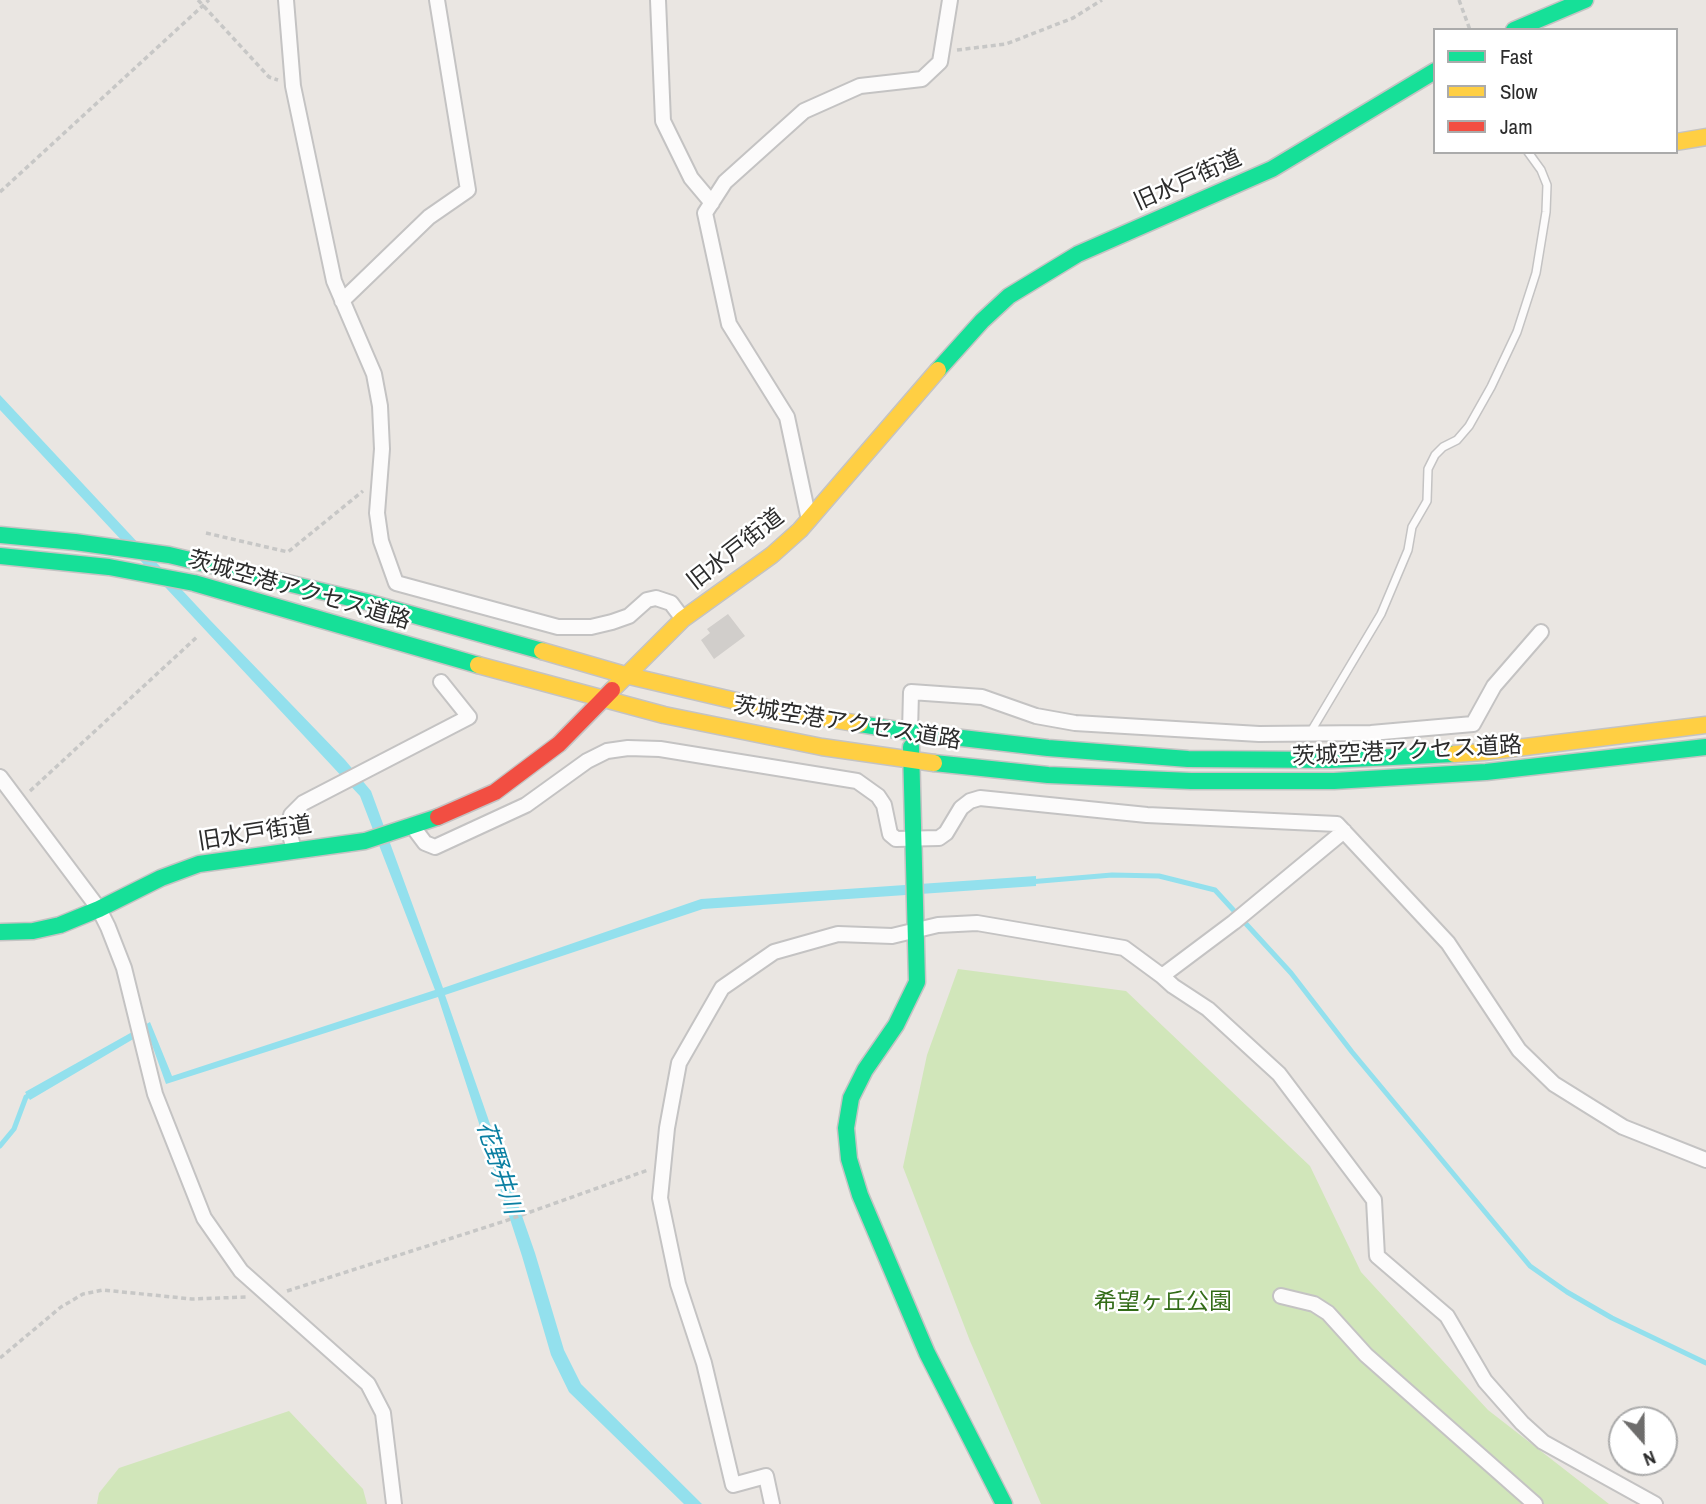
<!DOCTYPE html>
<meta charset="utf-8">
<style>
body{margin:0}
#map{position:relative;width:1706px;height:1504px;overflow:hidden;background:#eae6e2;font-family:"Archivo Narrow",sans-serif}
canvas{display:block}
.legend{position:absolute;left:1433px;top:28px;width:245px;height:126px;box-sizing:border-box;background:#fff;border:2px solid #ababab;margin:0;padding:9px 12px;list-style:none;font-size:21px;color:#2c2c2c}
.legend li{display:flex;align-items:center;gap:14px;height:35px}
.legend b{width:35px;border:2px solid #ababab}
.north{position:absolute;left:1608px;top:1406px;width:70px;height:70px;box-sizing:border-box;background:#fff;border:2px solid #ababab;border-radius:50%;rotate:159deg;font-size:19px;font-weight:700;line-height:28px;text-align:center;color:#2c2c2c}
.north::after{content:'';display:block;margin:auto;width:24px;height:32px;background:#6e6d6c;clip-path:polygon(50% 0,100% 100%,50% 72%,0 100%)}
</style>
<div id="map">
<canvas width="1706" height="1504"></canvas>
<ul class="legend">
<li><b style="height:9px;background:#16e098"></b>Fast</li>
<li><b style="height:9px;background:#ffcf43"></b>Slow</li>
<li><b style="height:9px;background:#f24e42"></b>Jam</li>
</ul>
<div class="north">N</div>
</div>
<script>
const c = document.querySelector('canvas').getContext('2d');
c.lineJoin = 'round';
function paint(path, color) { c.fillStyle = color; c.fill(path, 'evenodd'); }
const poly = rows => new Path2D(rows.map(r => 'M' + r).join(''));
function strokePath(path, color, width, dash) { c.strokeStyle = color; c.lineWidth = width; c.lineCap = dash ? 'butt' : 'round'; c.setLineDash(dash || []); c.stroke(path); }
function label(font, color, halo, rows, align = 'center') {
  c.font = font + ' "Archivo Narrow","Noto Sans JP",sans-serif'; c.lineWidth = 5; c.setLineDash([]); c.textBaseline = 'middle'; c.strokeStyle = halo; c.fillStyle = color; for (const [text, x, y, turn = 0] of rows) {
    c.save(); c.translate(x, y); c.rotate((+turn || 0) * Math.PI / 180); c.textAlign = isNaN(turn) ? turn : align; if (halo) c.strokeText(text, 0, 0); c.fillText(text, 0, 0); c.restore();
  }
}
paint(poly([
 [958,969,1126,991,1310,1166,1361,1272,1488,1410,1609,1504,1041,1504,970,1341,903,1167,927,1055],
 [289,1411,363,1489,367,1504,97,1504,99,1493,119,1468]
]), '#d1e6ba');
paint(poly([
 [0,395,210,620,345,760,371,791,443,988,701,899,1036,876,1036,886,703,909,445,995,535,1253,564,1350,581,1384,702,1504,684,1504,569,1392,551,1355,522,1256,438,997,166,1084,147,1031,30,1100,25,1092,150,1022,172,1076,435,990,360,796,0,410]
]), '#93e0ed');
strokePath(poly([
 [1029,882,1112,875,1159,876,1215,890,1291,973,1352,1052,1530,1266,1567,1292,1612,1318,1706,1363],
 [0,1146,14,1129,26,1097,32,1094]
]), '#93e0ed', 5);
paint(poly([
 [728,614,745,636,714,659,701,640,710,633,707,629]
]), '#d1cecb');
const lane = poly([
 [1310,733,1381,614,1408,550,1412,527,1427,501,1428,469,1435,455,1443,447,1457,440,1469,426,1491,387,1517,332,1536,273,1546,212,1547,185,1541,170,1528,152]
]);
const street = poly([
 [286,0,293,86,334,281,374,374,380,406,382,449,377,513,381,541,396,583,558,627,591,627,612,622,629,616,647,600,656,598,671,603,683,619],
 [658,0,663,121,691,178,712,203],
 [342,301,429,217,468,190,437,0],
 [809,520,787,417,729,324,705,213,725,182,804,111,860,86,922,79,940,62,950,0],
 [910,732,911,692,982,697,1036,716,1075,723,1259,734,1371,733,1473,724,1494,686,1541,632],
 [0,777,99,909,108,927,124,968,155,1094,204,1218,241,1271,368,1384,383,1413,394,1504],
 [413,827,425,843,435,847,526,805,587,761,607,751,628,748,660,749,857,781,878,796,884,805,890,834,896,839,939,838,946,833,961,808,970,801,980,798,1147,815,1337,824,1448,943,1519,1050,1554,1084,1623,1127,1706,1160],
 [294,849,289,832,291,815,303,803,469,717,441,682],
 [1162,976,1173,986,1208,1009,1279,1074,1374,1200,1377,1256,1447,1316,1485,1381,1522,1423,1543,1442,1655,1504],
 [1281,1296,1314,1304,1328,1313,1366,1355,1535,1504],
 [772,1504,766,1476,733,1485,704,1363,678,1284,660,1198,667,1128,679,1063,722,988,774,952,838,934,892,936,938,925,977,923,1124,948,1162,976,1234,922,1344,831]
]);
const fast = poly([
 [1514,30,1585,0],
 [938,370,982,321,1009,296,1078,254,1272,169,1435,71],
 [0,535,75,542,169,555,367,602,542,651],
 [0,556,109,567,194,583,478,665],
 [860,724,910,732,1048,748,1188,759,1331,760,1454,754],
 [911,747,917,982,896,1025,865,1070,851,1098,846,1128,849,1159,860,1195,927,1353,1004,1504],
 [934,763,1048,775,1191,781,1334,781,1486,772,1706,747],
 [0,932,33,931,60,925,99,909,161,878,199,864,365,841,438,817]
]);
const slow = poly([
 [1676,142,1706,137],
 [542,651,625,675,766,708,860,724],
 [478,665,664,715,822,747,934,763],
 [612,690,683,619,772,555,800,530,938,370],
 [1454,754,1484,752,1706,725]
]);
const jam = poly([
 [438,817,495,792,559,744,612,690]
]);
strokePath(lane, '#c4c3c3', 10);
strokePath(street, '#c4c3c3', 18);
strokePath(fast, '#c4c3c3', 19);
strokePath(slow, '#c4c3c3', 19);
strokePath(jam, '#c4c3c3', 19);
strokePath(poly([
 [198,0,269,77,278,80],
 [1459,0,1470,30],
 [957,50,1006,44,1073,18,1102,0],
 [0,192,209,0],
 [206,533,288,552,363,491],
 [30,791,198,636],
 [287,1291,505,1221,648,1170],
 [0,1358,61,1307,83,1294,103,1290,192,1299,246,1297]
]), '#c7c7c6', 3.5, [5, 3.5]);
strokePath(lane, '#fcfbfb', 7);
strokePath(street, '#fcfbfb', 14);
strokePath(fast, '#16e098', 16);
strokePath(slow, '#ffcf43', 16);
strokePath(jam, '#f24e42', 16);
label('23px', '#2c2c2c', '#fff', [
 ["旧水戸街道",1188,181,-24],
 ["旧水戸街道",736,550,-38],
 ["茨城空港アクセス道路",299,591,16],
 ["茨城空港アクセス道路",847,724,9],
 ["茨城空港アクセス道路",1407,752,-3],
 ["旧水戸街道",255,834,-9]
]);
label('23px', '#336c18', '#fff', [
 ["希望ヶ丘公園",1163,1303]
]);
label('italic 24px', '#0a7fa2', '#fff', [
 ["花野井川",498,1168,72]
]);
</script>
